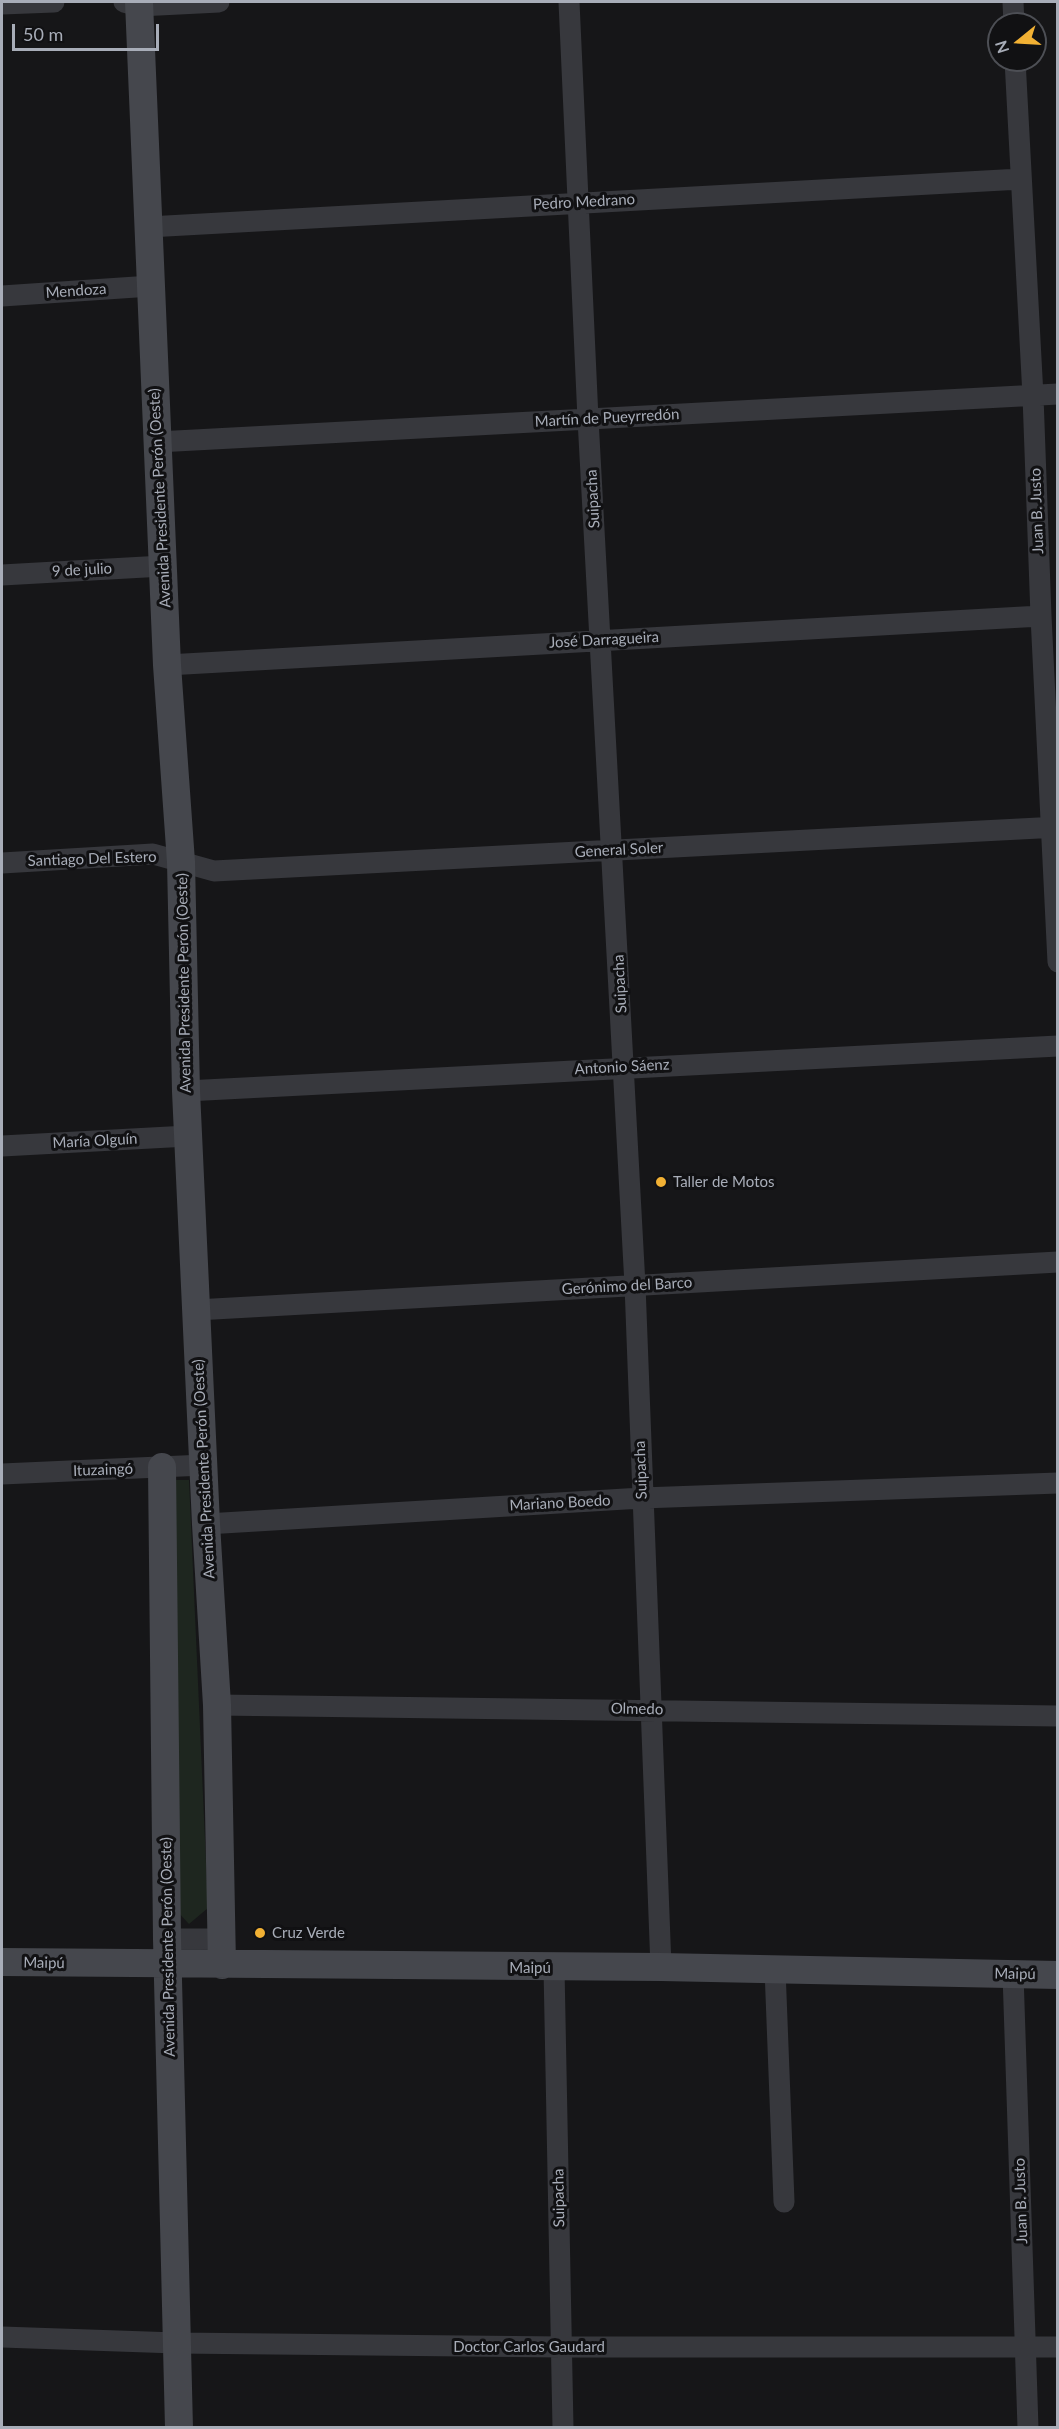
<!DOCTYPE html>
<meta charset="utf-8">
<style>
body{margin:0}
#map{position:relative;width:1059px;height:2429px;overflow:hidden;background:#161618;font-family:Lato,sans-serif}
canvas{display:block}
.frame{position:absolute;inset:0;border:3px solid #a8adb8;pointer-events:none}
.north{position:absolute;left:987px;top:12px;width:60px;height:60px;box-sizing:border-box;background:#111113;border:2px solid #4d4f55;border-radius:50%;rotate:252deg;font-size:16px;font-weight:700;line-height:24px;text-align:center;color:#a8adb8}
.north::after{content:'';display:block;margin:auto;width:21px;height:27px;background:#f2b134;clip-path:polygon(50% 0,100% 100%,50% 72%,0 100%)}
.scale{position:absolute;left:12px;top:24px;width:147px;height:27px;box-sizing:border-box;border:3px solid #a8adb8;border-top:0;padding-left:8px;font-size:18px;line-height:21px;white-space:nowrap;color:#a8adb8;-webkit-text-stroke:4px #111113;paint-order:stroke}
</style>
<div id="map">
<canvas width="1059" height="2429"></canvas>
<div class="frame"></div>
<div class="north">N</div>
<div class="scale">50 m</div>
</div>
<script>
const c = document.querySelector('canvas').getContext('2d');
c.lineJoin = 'round';
function paint(path, color) { c.fillStyle = color; c.fill(path, 'evenodd'); }
const poly = rows => new Path2D(rows.map(r => 'M' + r).join(''));
function strokePath(path, color, width, dash) { c.strokeStyle = color; c.lineWidth = width; c.lineCap = dash ? 'butt' : 'round'; c.setLineDash(dash || []); c.stroke(path); }
function label(font, color, halo, rows, align = 'center') {
  c.font = font + ' Lato,sans-serif'; c.lineWidth = 6; c.setLineDash([]); c.textBaseline = 'middle'; c.strokeStyle = halo; c.fillStyle = color; for (const [text, x, y, turn = 0] of rows) {
    c.save(); c.translate(x, y); c.rotate((+turn || 0) * Math.PI / 180); c.textAlign = isNaN(turn) ? turn : align; if (halo) c.strokeText(text, 0, 0); c.fillText(text, 0, 0); c.restore();
  }
}
paint(poly([
 [172,1480,189,1480,208,1908,189,1924,175,1909]
]), '#1e261f');
strokePath(poly([
 [124,2,139,6,219,2],
 [569,2,588,419,635,1285,661,1967],
 [1013,2,1014,24],
 [2,4,54,2],
 [1015,60,1033,396,1041,616,1058,962],
 [148,227,1021,179],
 [2,296,151,286],
 [157,442,1058,394],
 [2,575,163,566],
 [167,665,1041,616],
 [2,863,153,854,214,871,1058,827],
 [186,1091,1058,1046],
 [2,1146,188,1136],
 [196,1310,1058,1262],
 [2,1474,204,1465],
 [206,1524,642,1498,1058,1483],
 [217,1705,1058,1716],
 [167,1939,221,1939],
 [554,1968,563,2428],
 [775,1969,784,2202],
 [1013,1974,1028,2428],
 [2,2337,176,2343,562,2347,1058,2347]
]), '#37383d', 21);
strokePath(poly([
 [139,2,167,665,181,862,186,1091,206,1524,217,1705,222,1965],
 [162,1467,167,1939,179,2428],
 [2,1962,661,1967,1058,1975]
]), '#45474d', 28);
for (const [x, y, r, color] of [
 [661,1182,6,"#f2b134"],
 [260,1933,6,"#f2b134"]
]) { const dot = new Path2D(); dot.arc(x, y, r, 0, 2 * Math.PI); c.fillStyle = color; c.fill(dot); strokePath(dot, '#111113', 2); }
label('15px', '#a8adb8', '#111113', [
 ["Pedro Medrano",584,202,-3],
 ["Mendoza",76,291,-4],
 ["Martín de Pueyrredón",607,418,-3],
 ["Avenida Presidente Perón (Oeste)",160,498,-93],
 ["Suipacha",593,499,-93],
 ["Juan B. Justo",1037,511,-92],
 ["9 de julio",82,570,-3],
 ["José Darragueira",604,640,-3],
 ["General Soler",619,850,-3],
 ["Santiago Del Estero",92,859,-2],
 ["Avenida Presidente Perón (Oeste)",184,983,-91],
 ["Suipacha",620,984,-93],
 ["Antonio Sáenz",622,1067,-3],
 ["María Olguín",95,1141,-3],
 ["Gerónimo del Barco",627,1286,-3],
 ["Avenida Presidente Perón (Oeste)",204,1469,-93],
 ["Ituzaingó",103,1470,-2],
 ["Suipacha",641,1470,-92],
 ["Mariano Boedo",560,1503,-3],
 ["Olmedo",637,1709,1],
 ["Avenida Presidente Perón (Oeste)",168,1947,-91],
 ["Maipú",44,1963,1],
 ["Maipú",530,1968],
 ["Maipú",1015,1974,1],
 ["Suipacha",559,2198,-91],
 ["Juan B. Justo",1021,2201,-92],
 ["Doctor Carlos Gaudard",529,2347]
]);
label('15px', '#a8adb8', '#111113', [
 ["Taller de Motos",673,1182],
 ["Cruz Verde",272,1933]
], 'left');
</script>
